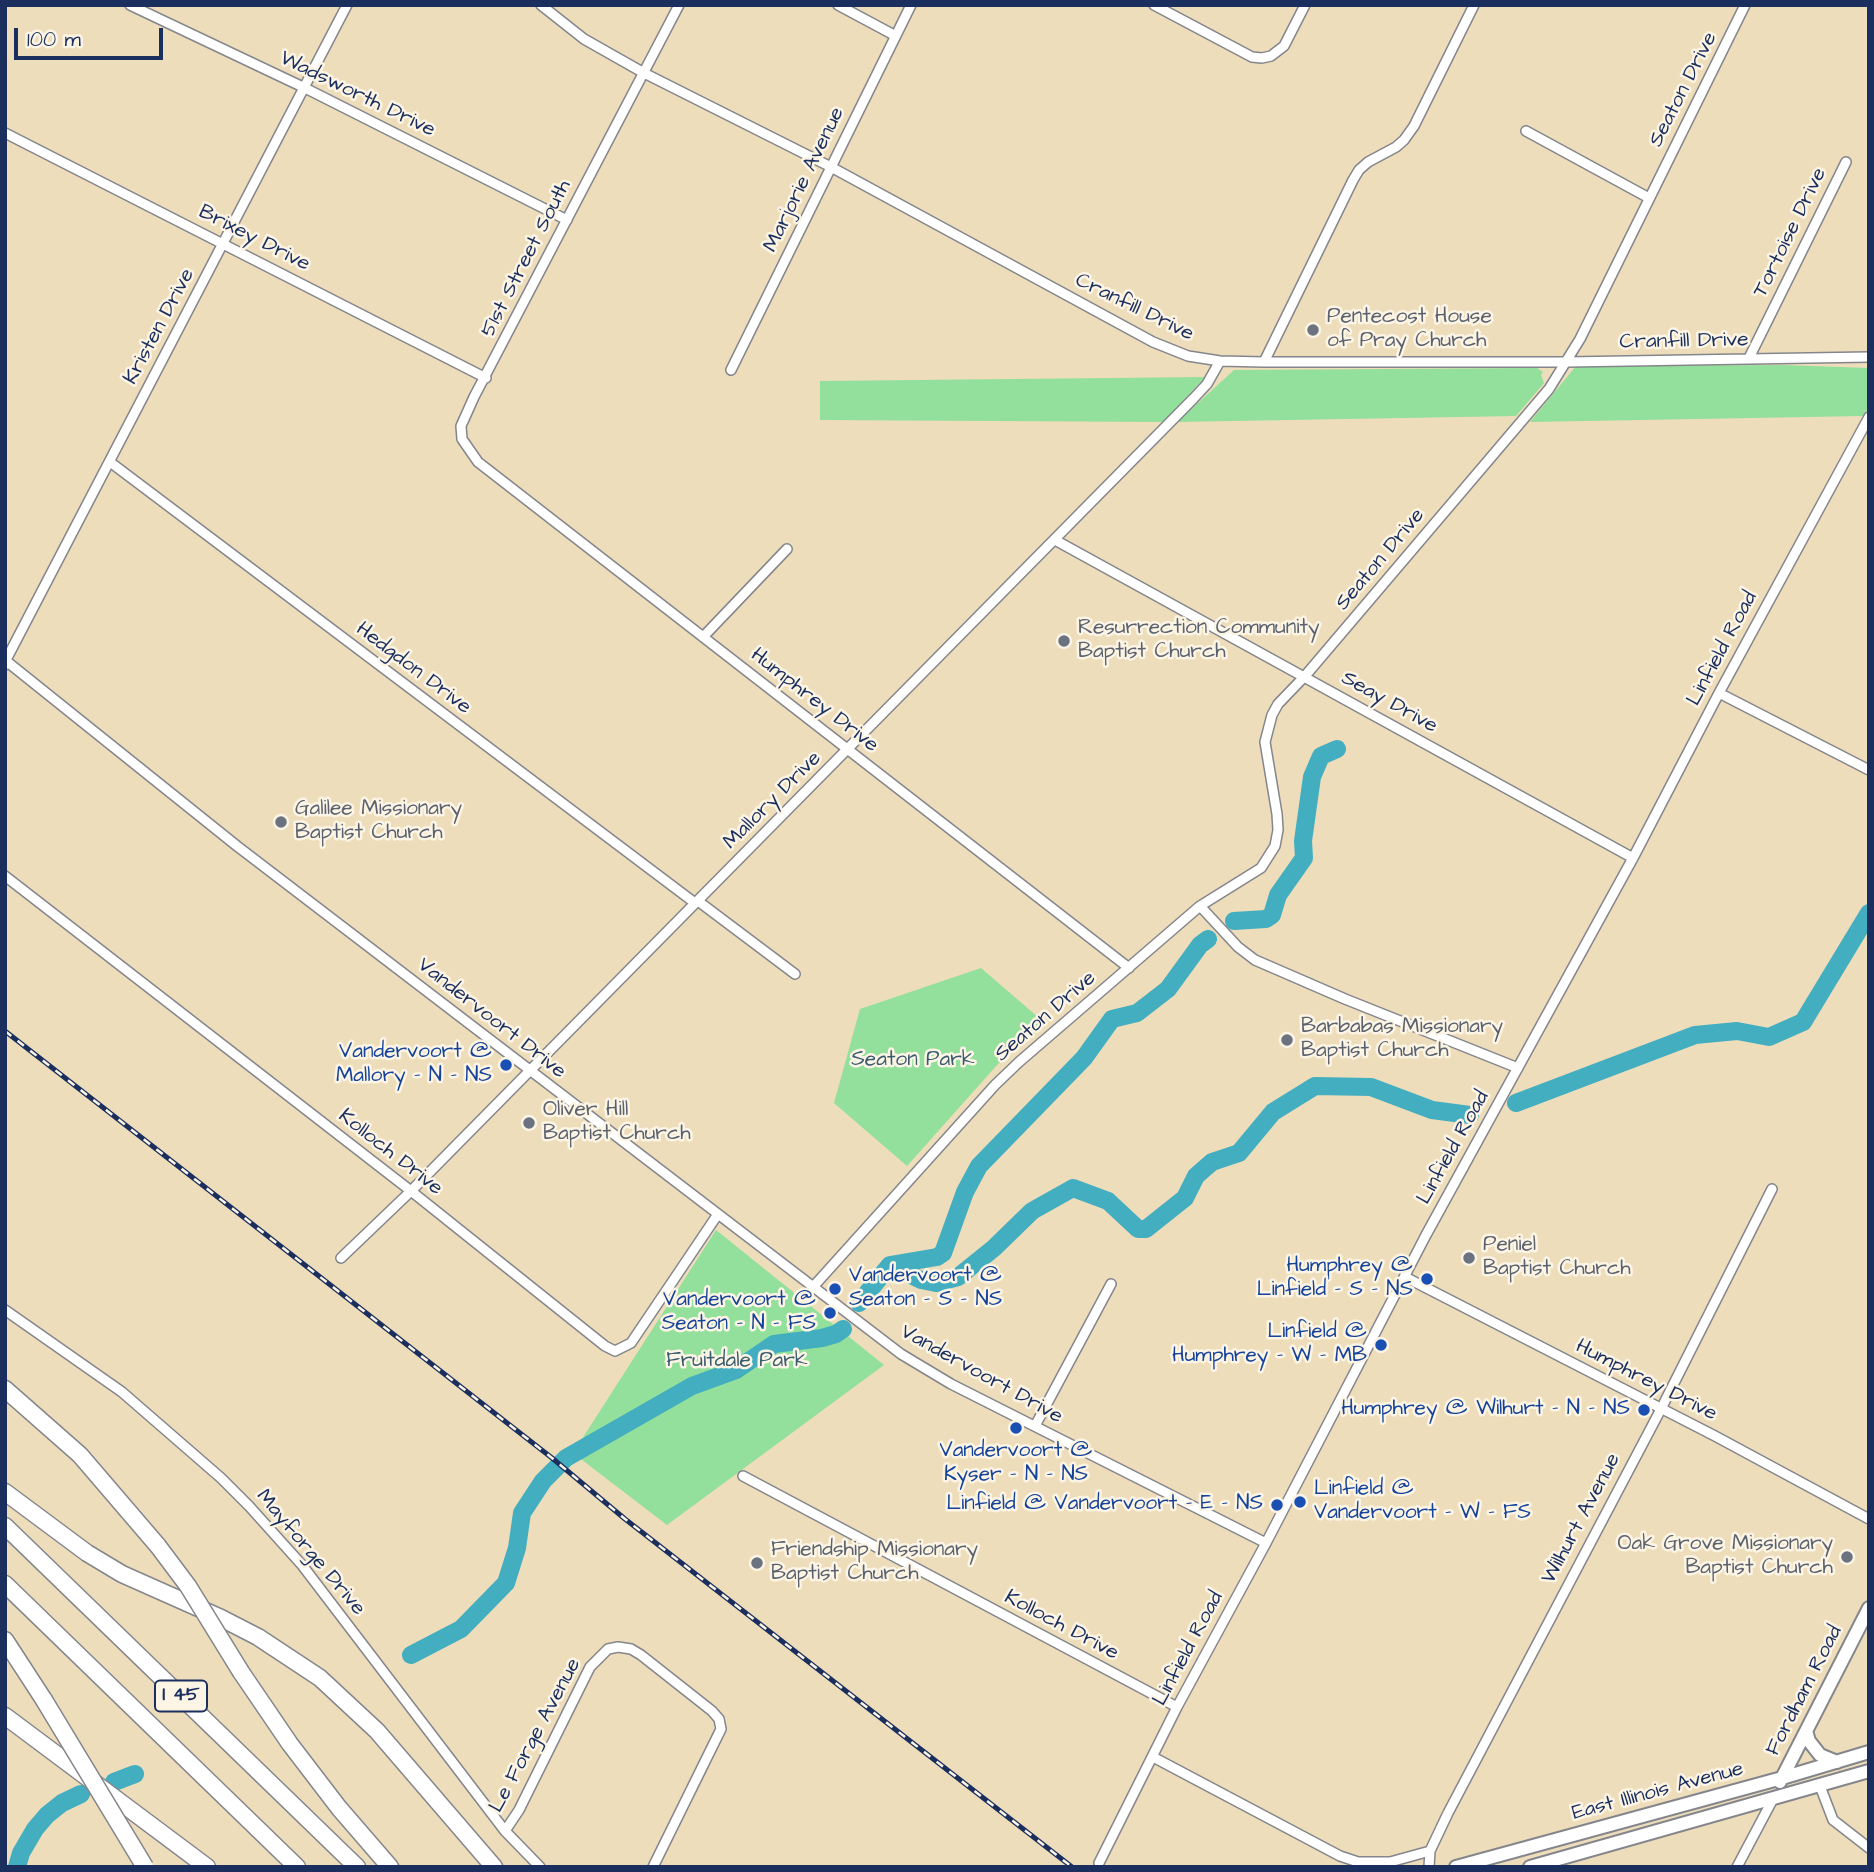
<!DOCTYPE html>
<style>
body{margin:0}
#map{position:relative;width:1874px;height:1872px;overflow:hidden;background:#edb;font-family:"Architects Daughter",sans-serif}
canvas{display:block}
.frame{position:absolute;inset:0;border:7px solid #1b2f5e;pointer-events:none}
.scale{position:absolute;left:14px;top:28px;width:149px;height:32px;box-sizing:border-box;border:4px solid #1b2f5e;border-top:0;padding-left:9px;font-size:21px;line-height:24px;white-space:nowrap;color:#1b2f5e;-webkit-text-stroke:5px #fcf5e5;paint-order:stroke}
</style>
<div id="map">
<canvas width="1874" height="1872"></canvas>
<div class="frame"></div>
<div class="scale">100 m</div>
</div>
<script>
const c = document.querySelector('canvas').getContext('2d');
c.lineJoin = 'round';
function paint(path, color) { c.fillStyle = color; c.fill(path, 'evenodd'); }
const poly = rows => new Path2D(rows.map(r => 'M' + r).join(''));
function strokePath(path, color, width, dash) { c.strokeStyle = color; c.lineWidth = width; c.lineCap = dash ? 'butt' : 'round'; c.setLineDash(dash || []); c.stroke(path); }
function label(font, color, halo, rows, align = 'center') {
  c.font = font + ' "Architects Daughter",sans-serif'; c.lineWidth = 5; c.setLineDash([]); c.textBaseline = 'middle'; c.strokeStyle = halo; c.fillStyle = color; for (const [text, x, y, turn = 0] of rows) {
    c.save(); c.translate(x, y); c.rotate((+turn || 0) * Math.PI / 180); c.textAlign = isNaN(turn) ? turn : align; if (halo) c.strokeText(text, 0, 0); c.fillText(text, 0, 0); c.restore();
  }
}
paint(poly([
 [1782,365,1869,368,1869,406,1863,416,1530,422,1576,366],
 [1537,368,1543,372,1541,375,1544,383,1516,416,1177,422,1234,370],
 [1205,377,1164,422,820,420,820,381],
 [981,968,1046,1024,998,1064,907,1166,834,1103,860,1009],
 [716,1230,884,1365,667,1525,573,1453]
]), '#93df9c');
strokePath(poly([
 [1234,921,1266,919,1272,915,1278,895,1304,858,1303,841,1312,777,1321,756,1337,749],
 [1516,1103,1695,1035,1737,1031,1769,1037,1803,1022,1869,913],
 [890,1265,937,1257,943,1253,965,1192,979,1166,1084,1058,1112,1019,1137,1013,1168,989,1200,945,1208,939],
 [859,1303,890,1265,921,1280,936,1283,958,1277,994,1248,1032,1211,1073,1188,1108,1201,1138,1229,1146,1229,1185,1198,1196,1176,1212,1162,1239,1153,1273,1112,1315,1086,1371,1087,1432,1110,1470,1115],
 [411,1655,461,1629,506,1583,517,1548,522,1513,543,1481,566,1458,692,1386,736,1370,774,1344,822,1338,836,1334,843,1329],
 [114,1782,135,1774],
 [17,1867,21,1853,35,1829,47,1815,62,1803,81,1794]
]), '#42aec0', 18);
const street = poly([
 [130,5,305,88,567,220],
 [541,5,584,39,644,73,831,167,1153,342,1188,356,1220,361,1264,362,1567,362,1869,357],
 [679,5,474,397,461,426,462,439,478,462,1129,968],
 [838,5,894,35],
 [1154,5,1252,57,1262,58,1271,56,1284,46,1305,5],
 [1526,131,1649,198],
 [5,133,486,378],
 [1749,358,1846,162],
 [1264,362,1353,180,1359,170,1368,162,1396,147,1404,140,1414,126,1474,5],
 [731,370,911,5],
 [110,462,695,903],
 [1055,540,1633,858],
 [703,637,787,549],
 [5,660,237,846,901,1354,951,1384,1266,1543],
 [5,665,6,660,347,5],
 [1719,693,1869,770],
 [5,876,411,1191,605,1346,615,1351,631,1343,718,1214],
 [698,901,795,974],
 [1200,906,1238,947,1255,960,1345,999,1518,1068],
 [341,1258,411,1191,1193,399,1207,384,1220,361],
 [1405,1277,1715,1436,1869,1519],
 [813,1287,995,1085,1019,1062,1200,906,1261,868,1275,846,1278,830,1277,814,1265,742,1272,715,1278,704,1305,676,1549,389,1580,339,1745,5],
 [5,1310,122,1392,221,1478,249,1506,302,1565,505,1831,540,1867],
 [1035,1426,1111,1284],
 [743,1476,1177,1707],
 [1153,1757,1340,1856,1358,1862,1390,1862,1430,1851],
 [1820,1786,1833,1820,1869,1848],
 [505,1831,519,1810,590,1667,608,1649,618,1647,631,1649,641,1655,712,1711,719,1719,721,1729,653,1867],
 [1099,1863,1177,1707,1266,1543,1426,1235,1633,858,1719,693,1869,417],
 [1429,1867,1430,1851,1448,1813,1661,1409,1772,1189],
 [1737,1867,1773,1799]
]);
const secondary = poly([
 [1806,1731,1809,1741,1820,1755,1837,1762],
 [1780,1782,1869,1608],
 [1456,1867,1782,1778,1869,1752],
 [1530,1867,1869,1771]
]);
const highway = poly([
 [5,1389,80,1455,158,1546],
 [5,1492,87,1553,122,1574,221,1618,258,1637,320,1678,377,1731,494,1867],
 [5,1526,357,1867],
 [5,1584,297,1867],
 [5,1640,44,1700],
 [241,1672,290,1744,339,1808,390,1867],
 [5,1716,207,1867]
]);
strokePath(street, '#84868c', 12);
strokePath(secondary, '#84868c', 16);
strokePath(highway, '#84868c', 19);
strokePath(street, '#fff', 9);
strokePath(secondary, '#fff', 12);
strokePath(highway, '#fff', 16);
const rail = poly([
 [5,1031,552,1458,625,1519,1072,1867]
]);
strokePath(rail, '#1b2f5e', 5);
strokePath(rail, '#fcf5e5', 2.5, [8]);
const highwayBridge = poly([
 [158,1546,188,1586,241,1672],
 [44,1700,145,1867]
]);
strokePath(highwayBridge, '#84868c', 19, []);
strokePath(highwayBridge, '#fff', 16);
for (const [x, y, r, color] of [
 [1313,330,7,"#6b7280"],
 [1064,641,7,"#6b7280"],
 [281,822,7,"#6b7280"],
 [1287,1040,7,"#6b7280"],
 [506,1065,7,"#1a4fb4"],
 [529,1123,7,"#6b7280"],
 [1469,1258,7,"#6b7280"],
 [1427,1279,7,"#1a4fb4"],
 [835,1289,7,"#1a4fb4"],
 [830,1313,7,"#1a4fb4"],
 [1381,1345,7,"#1a4fb4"],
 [1644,1410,7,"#1a4fb4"],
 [1016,1428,7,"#1a4fb4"],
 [1300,1502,7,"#1a4fb4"],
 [1277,1505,7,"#1a4fb4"],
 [1847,1557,7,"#6b7280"],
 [757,1563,7,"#6b7280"]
]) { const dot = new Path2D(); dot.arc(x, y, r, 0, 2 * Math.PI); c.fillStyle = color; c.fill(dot); strokePath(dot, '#fcf5e5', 2.5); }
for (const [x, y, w] of [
 [181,1696,52]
]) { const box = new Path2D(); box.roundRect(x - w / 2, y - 15.5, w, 31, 5); c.fillStyle = '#fcf5e5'; c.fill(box); strokePath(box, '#1b2f5e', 2); }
label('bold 19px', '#1b2f5e', null, [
 ["I 45",181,1696]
]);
label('21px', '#1b2f5e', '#fcf5e5', [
 ["Seaton Drive",1684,90,-63],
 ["Wadsworth Drive",357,95,26],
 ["Marjorie Avenue",805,180,-64],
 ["Tortoise Drive",1791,233,-64],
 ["Brixey Drive",254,239,27],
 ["51st Street South",527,259,-63],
 ["Cranfill Drive",1134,308,26],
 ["Kristen Drive",160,327,-62],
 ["Cranfill Drive",1684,342,-1],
 ["Seaton Drive",1381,560,-50],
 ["Linfield Road",1723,649,-62],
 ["Hedgdon Drive",413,669,37],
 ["Humphrey Drive",814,701,38],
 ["Seay Drive",1389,703,29],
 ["Mallory Drive",773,801,-45],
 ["Seaton Drive",1046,1017,-41],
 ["Vandervoort Drive",491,1019,38],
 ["Linfield Road",1454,1148,-61],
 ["Kolloch Drive",390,1153,38],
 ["Vandervoort Drive",981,1375,29],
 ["Humphrey Drive",1646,1381,27],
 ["Wilhurt Avenue",1582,1519,-62],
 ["Mayforge Drive",310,1553,50],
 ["Kolloch Drive",1061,1626,28],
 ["Linfield Road",1189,1649,-62],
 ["Fordham Road",1805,1691,-63],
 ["Le Forge Avenue",536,1736,-62],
 ["East Illinois Avenue",1658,1792,-15]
]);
label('21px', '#5b616d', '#fcf5e5', [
 ["Pentecost House",1327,318],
 ["of Pray Church",1327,342],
 ["Resurrection Community",1078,629],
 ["Baptist Church",1078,653],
 ["Galilee Missionary",295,810],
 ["Baptist Church",295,834],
 ["Barbabas Missionary",1301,1028],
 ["Baptist Church",1301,1052],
 ["Oliver Hill",543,1111],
 ["Baptist Church",543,1135],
 ["Peniel",1483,1246],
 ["Baptist Church",1483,1270],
 ["Oak Grove Missionary",1833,1545,"right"],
 ["Baptist Church",1833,1569,"right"],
 ["Friendship Missionary",771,1551],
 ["Baptist Church",771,1575]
], 'left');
label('21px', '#164399', '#fcf5e5', [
 ["Vandervoort @",492,1053],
 ["Mallory - N - NS",492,1077],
 ["Humphrey @",1413,1267],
 ["Linfield - S - NS",1413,1291],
 ["Vandervoort @",849,1277,"left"],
 ["Seaton - S - NS",849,1301,"left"],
 ["Vandervoort @",816,1301],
 ["Seaton - N - FS",816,1325],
 ["Linfield @",1367,1333],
 ["Humphrey - W - MB",1367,1357],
 ["Humphrey @ Wilhurt - N - NS",1630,1410],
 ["Vandervoort @",1016,1452,"center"],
 ["Kyser - N - NS",1016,1476,"center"],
 ["Linfield @",1314,1490,"left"],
 ["Vandervoort - W - FS",1314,1514,"left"],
 ["Linfield @ Vandervoort - E - NS",1263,1505]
], 'right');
label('21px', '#395b6e', '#fcf5e5', [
 ["Seaton Park",913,1061],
 ["Fruitdale Park",737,1362]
]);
</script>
